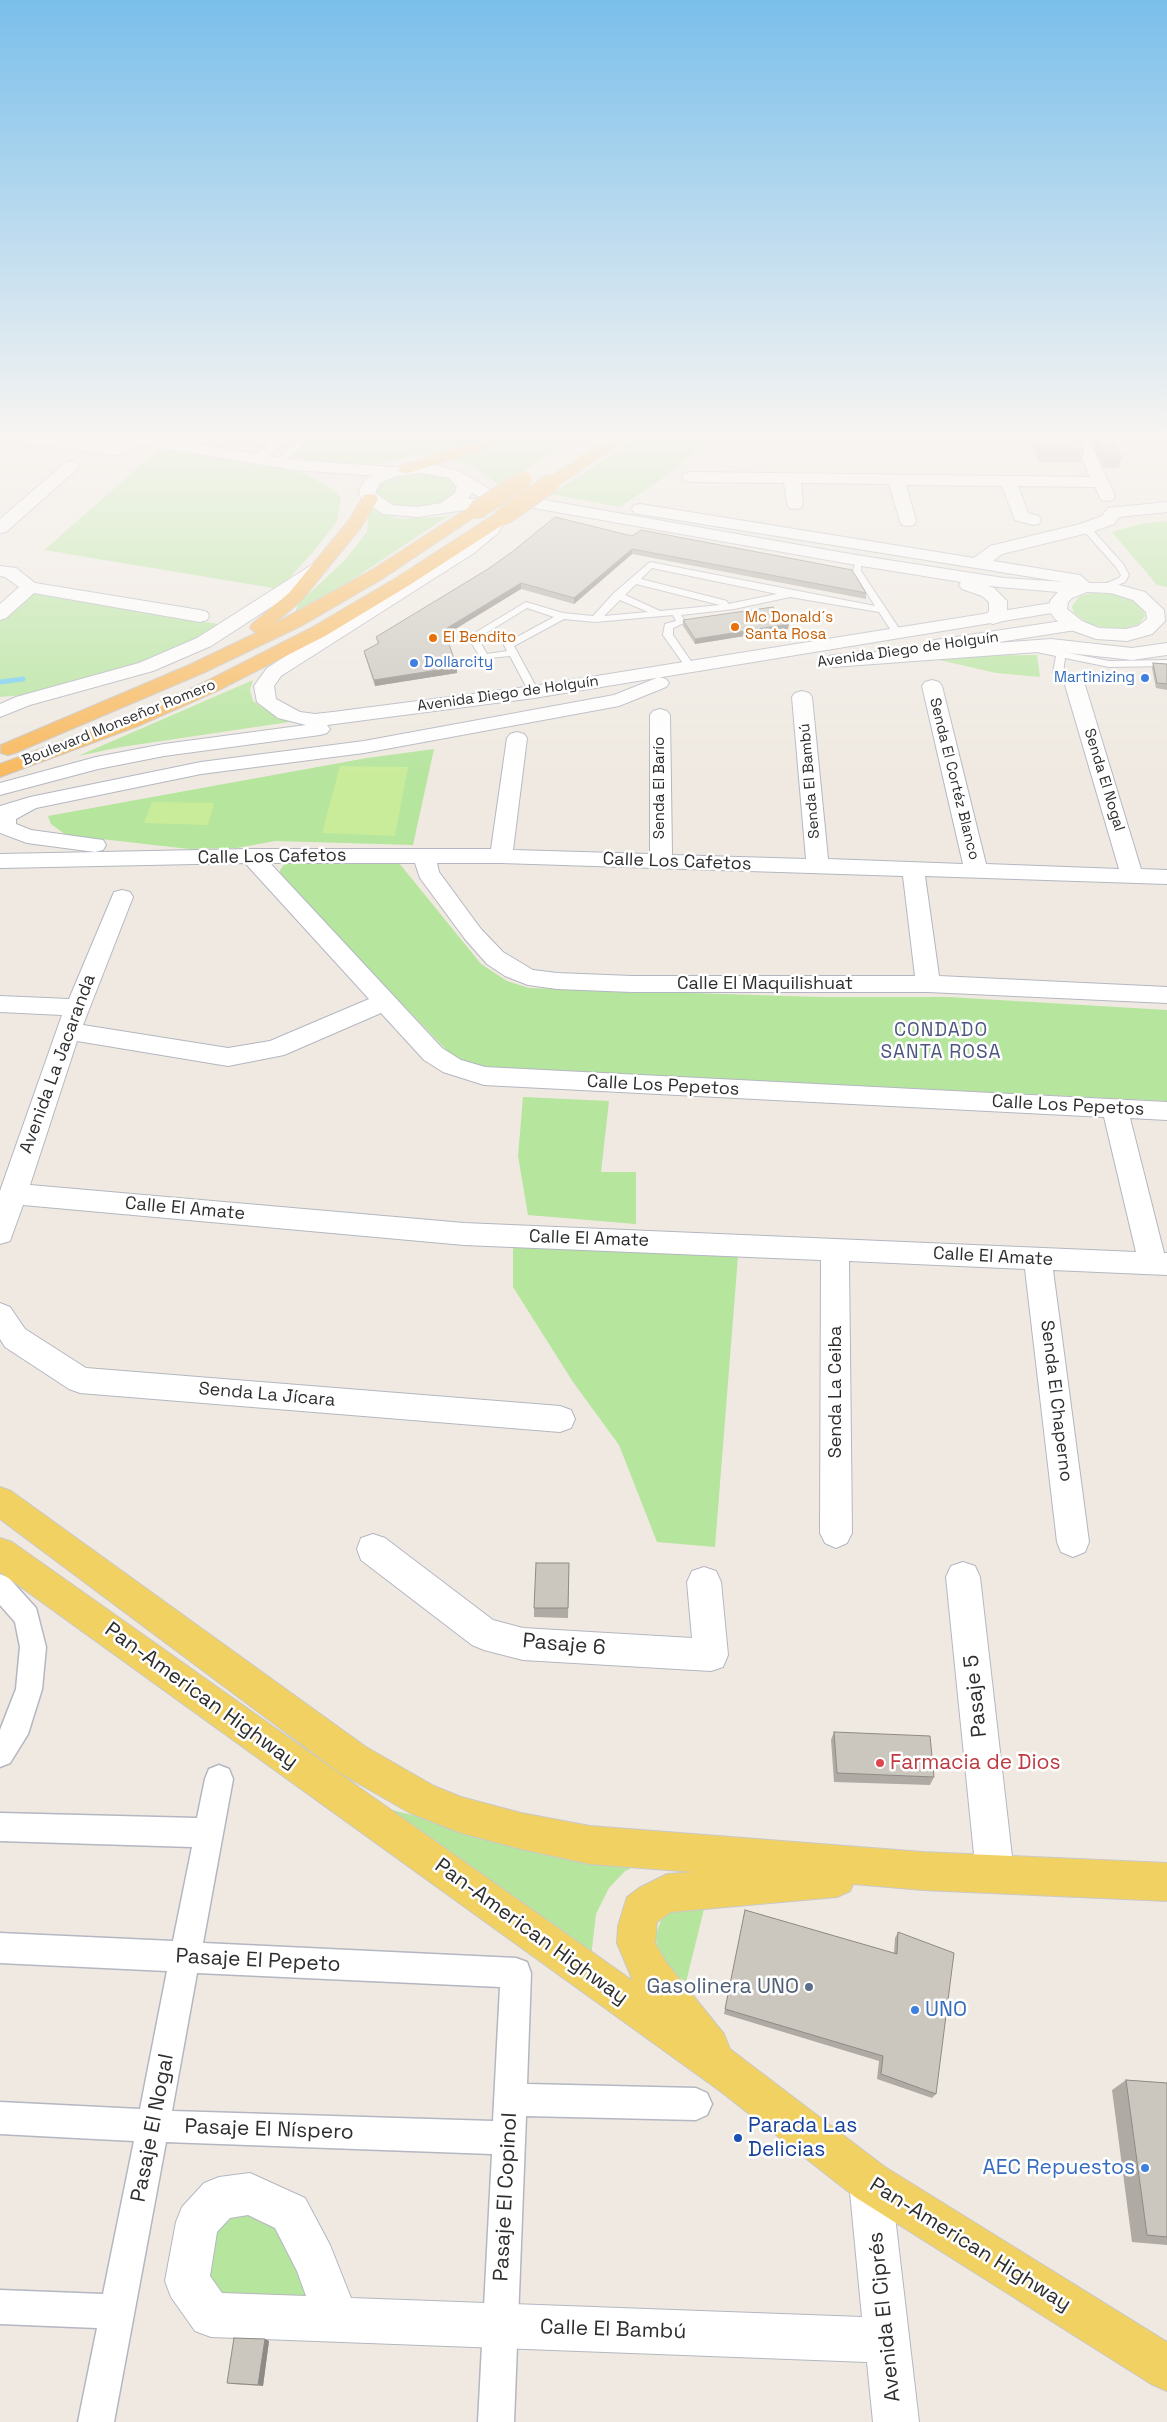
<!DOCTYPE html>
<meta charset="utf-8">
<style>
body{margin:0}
canvas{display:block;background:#efe9e1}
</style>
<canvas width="1167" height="2422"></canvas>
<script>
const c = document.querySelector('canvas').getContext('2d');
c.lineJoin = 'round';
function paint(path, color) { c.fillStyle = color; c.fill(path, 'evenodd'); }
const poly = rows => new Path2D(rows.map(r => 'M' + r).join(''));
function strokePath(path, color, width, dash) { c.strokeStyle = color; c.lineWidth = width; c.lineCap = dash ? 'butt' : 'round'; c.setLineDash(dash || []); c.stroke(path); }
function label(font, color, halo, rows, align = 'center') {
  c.font = font + ' "Space Grotesk",sans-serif'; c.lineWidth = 5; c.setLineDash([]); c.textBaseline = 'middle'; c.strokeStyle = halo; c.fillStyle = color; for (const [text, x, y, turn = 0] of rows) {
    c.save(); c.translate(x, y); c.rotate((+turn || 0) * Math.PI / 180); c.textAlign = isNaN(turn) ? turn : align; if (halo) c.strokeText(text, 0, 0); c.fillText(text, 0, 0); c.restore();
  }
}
paint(poly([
 [310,438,487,438,440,451,395,459,387,463,342,463,290,457],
 [516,438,575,438,501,486,470,465,448,460],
 [640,438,712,438,660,480,620,507,551,494],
 [162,447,289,465,335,491,341,498,337,521,314,551,279,589,44,550],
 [406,472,449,475,462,489,441,506,398,508,377,499,375,492,377,485,382,480],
 [369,508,400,519,448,516,352,580,295,613,298,604,345,560,367,532],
 [1167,521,1167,587,1157,585,1112,532,1141,524],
 [32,591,229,626,145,663,99,677,62,684,25,695,0,697,0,620],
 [1093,593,1110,593,1133,600,1143,608,1145,616,1139,624,1126,628,1111,629,1089,624,1074,613,1072,606,1080,596],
 [1037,655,1040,677,996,673,922,656],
 [253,680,250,690,253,701,274,715,296,721,121,747,78,756],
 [434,749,413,845,275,841,237,848,189,849,66,835,51,824,48,816,367,758],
 [295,859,387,859,399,863,481,964,507,981,529,988,820,997,948,997,1167,1010,1167,1101,480,1067,454,1058,281,877,280,870,285,863],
 [523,1097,609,1101,601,1172,636,1172,636,1224,528,1215,518,1156],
 [513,1246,738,1256,715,1547,657,1542,619,1445,573,1382,513,1287],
 [385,1808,506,1840,651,1859,625,1871,609,1888,596,1914,590,1965],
 [706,1901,686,1982,665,1966,657,1954,656,1935,661,1920,673,1908],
 [225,2208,284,2225,321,2310,217,2306,199,2277]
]), '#b6e59e');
paint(poly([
 [340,766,408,767,395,836,322,833],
 [152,802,214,803,208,825,144,823]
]), '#c9ec9a');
strokePath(poly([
 [0,682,23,679]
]), '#75cff0', 5);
const service = poly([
 [300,438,309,438,283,464,277,464,277,460,300,438],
 [1083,526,1089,526,1123,564,1129,575,1125,582,1108,589,1102,589,1102,585,1119,578,1121,575,1116,567,1083,530,1083,526],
 [650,562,875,606,853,571,855,564,861,564,861,571,902,633,894,635,879,612,790,597,734,609,681,615,686,622,673,628,673,635,695,667,690,670,687,669,663,635,665,624,676,621,673,615,595,622,564,619,514,646,539,692,534,695,529,692,510,656,481,659,468,637,526,602,563,613,593,616,614,593,650,562],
 [652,568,777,594,728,604,727,601,641,579,652,568],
 [636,584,720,605,660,611,625,595,636,584],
 [620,600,648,612,604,616,620,600],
 [527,608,554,617,506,643,504,645,507,651,487,654,478,638,527,608],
 [1025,644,1109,661,1167,660,1167,666,1109,667,1065,658,1063,673,1058,676,1053,673,1056,656,1022,649,1022,645,1025,644]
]);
const pedestrian = poly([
 [275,438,289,438,262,462,254,462,252,459,254,456,275,438],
 [0,1574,9,1578,36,1608,46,1647,42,1689,28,1734,10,1763,0,1767,0,1730,16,1689,20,1647,15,1622,0,1605,0,1574],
 [219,1765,229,1769,233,1779,203,1943,516,1958,527,1962,531,1973,527,2084,696,2088,707,2093,712,2104,707,2115,696,2120,526,2116,514,2422,478,2422,492,2154,166,2142,114,2422,78,2422,97,2328,0,2324,0,2290,103,2294,134,2141,0,2134,0,2102,140,2109,167,1971,0,1963,0,1933,173,1941,192,1847,0,1841,0,1813,197,1818,205,1779,209,1769,219,1765],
 [197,1973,500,1987,493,2121,172,2111,197,1973]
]);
const minor = poly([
 [19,438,66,438,116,445,123,442,117,438,157,438,294,460,393,467,399,469,401,472,399,475,393,477,294,470,141,445,118,455,27,443,19,438],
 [1072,438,1088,438,1115,496,1113,500,1107,501,1101,500,1095,487,1018,486,1028,513,1039,516,1041,520,1039,524,1033,525,1015,520,1002,486,906,485,916,521,914,525,908,526,902,525,900,521,889,484,801,483,803,504,801,508,795,509,789,508,787,504,784,483,690,482,684,480,682,477,684,474,690,472,1090,477,1072,438],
 [71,461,77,463,79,466,77,469,6,532,0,533,0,519,65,463,71,461],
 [1167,502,1167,512,1119,517,1114,524,1092,532,1002,554,993,561,1080,575,1094,587,1091,591,1085,592,1069,583,640,514,634,513,632,509,634,505,640,504,974,558,990,546,1080,524,1102,516,1108,508,1167,502],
 [319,563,325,564,328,568,325,572,211,646,153,671,30,705,0,717,0,704,16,697,139,663,197,638,313,564,319,563],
 [0,566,16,568,35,583,200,610,207,612,209,616,207,620,200,622,34,593,6,618,0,620,0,604,19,587,5,577,0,576,0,566],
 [1051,639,1132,648,1167,643,1167,655,1132,660,1051,651,833,667,826,665,823,661,826,657,833,655,1051,639],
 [659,677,666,679,669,683,666,687,619,706,364,753,201,774,36,808,16,819,16,824,31,830,103,840,106,845,103,850,95,852,27,843,0,833,0,806,30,797,201,762,364,741,614,695,659,677],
 [1075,679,1082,681,1085,685,1141,869,1167,870,1167,884,925,876,939,976,1167,987,1167,1003,928,992,632,992,557,989,528,985,505,976,487,964,465,939,420,878,415,863,270,863,442,1048,461,1060,485,1067,1167,1102,1167,1120,1130,1118,1164,1253,1167,1253,1167,1275,1053,1270,1089,1542,1085,1552,1073,1557,1061,1552,1057,1542,1025,1269,849,1261,852,1533,847,1543,836,1548,825,1543,820,1533,821,1260,464,1245,23,1205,10,1241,0,1244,0,1191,62,1015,0,1012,0,996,69,999,114,892,122,890,130,892,133,897,83,1025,228,1048,270,1041,369,999,245,863,0,868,0,854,251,849,491,849,507,738,510,734,517,732,524,734,527,738,513,850,650,854,650,715,653,711,660,709,667,711,670,715,672,855,806,859,792,697,795,693,802,691,809,693,812,697,828,859,963,864,922,686,925,682,932,680,939,682,942,686,986,864,1119,869,1065,685,1068,681,1075,679],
 [437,863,501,863,903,876,915,976,632,976,557,973,533,970,503,952,481,929,439,872,437,863],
 [381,1013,424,1060,443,1072,484,1085,1104,1117,1136,1252,464,1223,30,1185,77,1041,228,1066,284,1055,381,1013],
 [0,1303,10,1307,25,1329,86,1368,560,1406,571,1410,575,1419,571,1428,560,1432,80,1393,69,1389,5,1347,0,1339,0,1303],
 [373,1534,385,1538,493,1620,523,1628,692,1638,687,1582,692,1571,704,1567,716,1571,721,1582,728,1655,723,1667,711,1671,523,1660,484,1650,472,1645,361,1560,357,1549,361,1538,373,1534],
 [963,1562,975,1566,980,1577,1014,1874,1008,1887,995,1893,982,1887,976,1874,946,1577,951,1566,963,1562],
 [870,2161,885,2167,891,2182,919,2422,873,2422,867,2362,211,2337,195,2331,171,2297,165,2281,176,2222,182,2207,204,2183,219,2177,250,2173,305,2198,330,2245,351,2298,862,2317,849,2182,855,2167,870,2161],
 [248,2215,275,2228,297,2271,306,2296,222,2293,210,2276,217,2232,230,2218,248,2215]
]);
const tertiary = poly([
 [500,513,506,514,508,518,497,534,474,553,281,676,274,686,276,699,300,712,315,714,333,712,534,686,1058,602,1064,603,1067,607,1064,611,1058,612,534,698,327,725,330,729,327,733,320,735,164,756,98,769,0,795,0,783,96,757,164,744,306,725,278,718,257,702,254,686,267,668,462,545,485,526,494,514,500,513],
 [1075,619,1082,621,1084,625,1082,629,935,652,928,650,926,646,928,642,935,640,1075,619]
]);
const secondary = poly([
 [419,463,433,464,461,472,493,491,856,555,1004,578,1080,583,1112,583,1145,592,1164,610,1165,621,1152,634,1134,639,1127,641,1096,639,1068,629,1055,619,1049,610,1050,601,1058,592,988,586,994,588,1007,601,1007,611,1000,622,993,624,986,622,984,618,989,611,989,602,982,596,962,589,959,585,961,582,856,565,506,503,505,509,499,510,478,508,417,517,383,514,362,499,359,493,361,486,368,477,387,469,419,463],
 [419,473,449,478,457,487,455,493,441,503,417,507,393,505,375,493,380,483,397,476,419,473],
 [472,493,482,498,468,499,472,493],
 [1087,592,1111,593,1133,600,1146,612,1147,619,1138,626,1126,629,1099,628,1082,621,1067,609,1068,602,1072,598,1087,592]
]);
const primary = poly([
 [0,1487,11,1491,366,1747,434,1786,461,1797,521,1813,590,1826,923,1852,1167,1863,1167,1901,923,1890,853,1884,850,1891,837,1897,671,1912,657,1922,655,1943,666,1962,724,2034,730,2049,885,2167,1167,2342,1167,2391,1151,2384,855,2197,720,2091,0,1572,0,1538,12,1542,633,1981,617,1943,618,1926,627,1897,639,1888,667,1874,693,1872,590,1864,521,1849,461,1833,410,1813,340,1773,0,1519,0,1487]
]);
const trunk = poly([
 [486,438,511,438,509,441,412,472,406,474,400,472,398,469,400,466,486,438],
 [610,438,629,438,557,486,545,486,543,483,545,480,610,438],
 [370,494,376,495,378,499,362,526,301,601,274,624,370,571,471,506,483,506,485,510,382,579,303,625,203,673,15,753,8,755,1,753,1,745,189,665,256,633,250,628,252,624,289,593,349,520,364,495,370,494],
 [504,511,510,512,512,516,510,520,408,586,325,636,217,691,138,726,0,777,0,764,124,718,203,683,311,628,396,578,498,512,504,511]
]);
strokePath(service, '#b4b7c1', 2);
strokePath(pedestrian, '#b4b7c1', 3);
strokePath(minor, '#b4b7c1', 2);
strokePath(tertiary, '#b4b7c1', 2);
strokePath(secondary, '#b4b7c1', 2);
strokePath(primary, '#c9c9c9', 2);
strokePath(trunk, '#c9c9c9', 2);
paint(service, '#fff');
paint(pedestrian, '#fff');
paint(minor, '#fff');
paint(tertiary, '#fff');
paint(secondary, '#fff');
paint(primary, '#f2d163');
paint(trunk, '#f8ba60');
const trunkBridge = poly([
 [477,510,523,480],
 [504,516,551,483]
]);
strokePath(trunkBridge, '#c9c9c9', 20, []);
strokePath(trunkBridge, '#f8ba60', 18);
paint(poly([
 [1029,438,1077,438,1084,452,1081,462,1039,462],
 [1089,438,1113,438,1121,457,1119,468,1104,468],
 [632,536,866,593,866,599,632,554,574,604,521,589,445,635,457,673,375,686,365,656,364,651,378,644,376,637],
 [683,620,788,629,695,644,683,626],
 [1153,663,1167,664,1167,690,1156,688,1152,668],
 [569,1573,568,1618,534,1617,534,1608],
 [834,1732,934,1777,930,1785,834,1782,831,1740],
 [745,1910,894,1953,895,1938,898,1932,936,2094,932,2098,877,2079,879,2061,724,2014],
 [1126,2080,1167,2083,1167,2245,1132,2242,1112,2090],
 [265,2339,269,2341,263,2386,232,2384,227,2383]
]), '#afaba4');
paint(poly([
 [632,549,632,554,574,604,574,598],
 [521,583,521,589,444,636,444,630],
 [789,624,788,629,695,644,695,639],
 [457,667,457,673,375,686,374,680],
 [265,2339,269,2341,263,2386,258,2385]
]), '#8e8b86');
const building = poly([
 [1036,438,1077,438,1084,452,1042,452,1036,438],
 [1097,438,1113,438,1121,457,1106,457,1097,438],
 [555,517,632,536,641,530,852,570,866,593,632,549,574,598,521,583,444,630,457,667,374,680,364,651,379,643,376,637,488,569,512,552,555,517],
 [773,607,789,624,695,639,683,620,773,607],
 [1153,663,1167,664,1167,684,1157,683,1153,663],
 [536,1563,569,1563,568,1608,534,1608,536,1563],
 [834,1732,930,1736,934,1777,837,1773,834,1732],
 [745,1910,897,1954,898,1932,954,1953,936,2094,881,2074,883,2056,725,2009,745,1910],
 [1126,2080,1167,2083,1167,2237,1147,2235,1126,2080],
 [234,2338,265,2339,258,2385,227,2383,234,2338]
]);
paint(building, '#cbc7bf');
strokePath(building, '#8e8b86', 1);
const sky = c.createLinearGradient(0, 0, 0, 777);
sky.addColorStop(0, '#7abfeb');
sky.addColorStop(0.56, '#f8f5f2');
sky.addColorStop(1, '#f8f5f200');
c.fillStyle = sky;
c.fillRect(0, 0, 1167, 777);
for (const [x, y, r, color] of [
 [735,627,5,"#e8710a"],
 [433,638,5,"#e8710a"],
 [414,663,5,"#3f7fe0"],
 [1145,678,5,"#3f7fe0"],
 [880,1763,5,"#e0444e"],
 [809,1987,5,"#5c6f8a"],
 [915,2010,5,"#3f7fe0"],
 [738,2138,5,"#1a4fb4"],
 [1145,2168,5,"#3f7fe0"]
]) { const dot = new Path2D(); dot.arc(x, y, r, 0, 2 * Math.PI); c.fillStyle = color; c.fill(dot); strokePath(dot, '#fff', 2); }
label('15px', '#c56008', '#fff', [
 ["Mc Donald´s",745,618],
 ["Santa Rosa",745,635],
 ["El Bendito",443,638]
], 'left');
label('15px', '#2e2e2e', '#fff', [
 ["Avenida Diego de Holguín",908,650,-8],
 ["Avenida Diego de Holguín",508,694,-8],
 ["Boulevard Monseñor Romero",119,723,-22],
 ["Senda El Cortéz Blanco",954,779,76],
 ["Senda El Nogal",1104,780,73],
 ["Senda El Bambú",810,781,-95],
 ["Senda El Barío",660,788,-90]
]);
label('15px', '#366cbe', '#fff', [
 ["Dollarcity",424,663],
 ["Martinizing",1135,678,"right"]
], 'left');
label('18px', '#2e2e2e', '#fff', [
 ["Calle Los Cafetos",272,857,-1],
 ["Calle Los Cafetos",677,862,2],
 ["Calle El Maquilishuat",765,984],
 ["Avenida La Jacaranda",58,1064,-70],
 ["Calle Los Pepetos",663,1086,3],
 ["Calle Los Pepetos",1068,1106,3],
 ["Calle El Amate",185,1209,5],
 ["Calle El Amate",589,1239,2],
 ["Calle El Amate",993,1257,3],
 ["Senda La Ceiba",836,1392,-90],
 ["Senda La Jícara",267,1395,5],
 ["Senda El Chaperno",1056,1401,83]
]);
c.letterSpacing = '1px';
label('19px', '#4d5680', '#fff', [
 ["CONDADO",941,1031],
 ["SANTA ROSA",941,1053]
]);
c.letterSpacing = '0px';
label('21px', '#2e2e2e', '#fff', [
 ["Pasaje 6",564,1645,5],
 ["Pan-American Highway",201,1696,36],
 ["Pasaje 5",976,1696,-96],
 ["Pan-American Highway",531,1932,36],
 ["Pasaje El Pepeto",258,1961,3],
 ["Pasaje El Nogal",153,2128,-79],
 ["Pasaje El Níspero",269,2130,2],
 ["Pasaje El Copinol",506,2197,-87],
 ["Pan-American Highway",970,2245,32],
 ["Avenida El Ciprés",885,2317,-96],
 ["Calle El Bambú",613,2330,2]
]);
label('21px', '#be3a42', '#fff', [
 ["Farmacia de Dios",890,1763]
], 'left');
label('21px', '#4e5e75', '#fff', [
 ["Gasolinera UNO",799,1987]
], 'right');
label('21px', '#366cbe', '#fff', [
 ["UNO",925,2010],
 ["AEC Repuestos",1135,2168,"right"]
], 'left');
label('21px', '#164399', '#fff', [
 ["Parada Las",748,2126],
 ["Delicias",748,2150]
], 'left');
</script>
